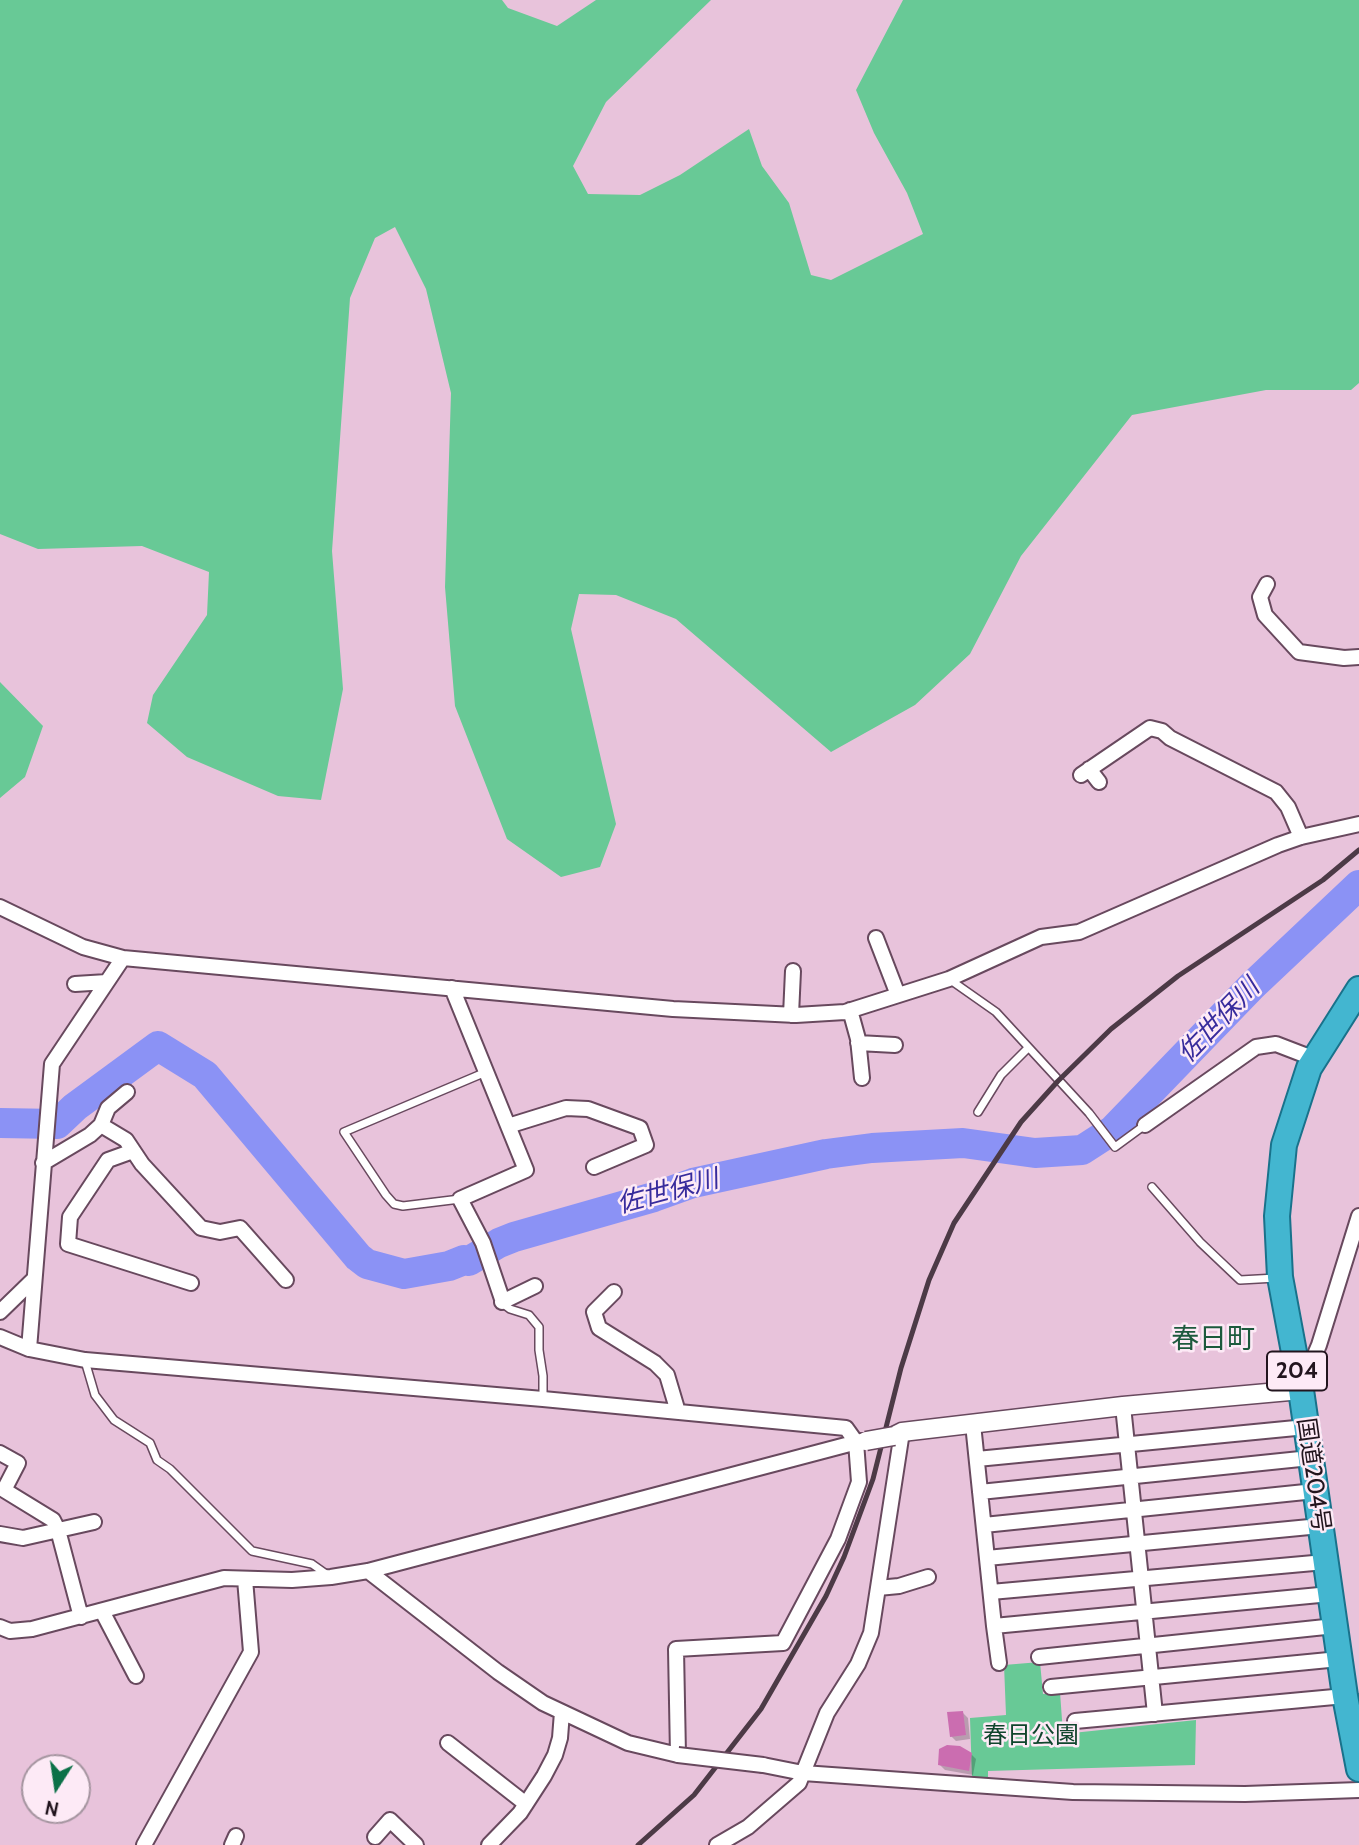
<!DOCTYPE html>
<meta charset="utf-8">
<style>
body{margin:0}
#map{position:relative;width:1359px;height:1845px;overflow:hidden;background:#e8c3db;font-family:Cabin,sans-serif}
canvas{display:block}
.north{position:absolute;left:21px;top:1754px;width:70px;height:70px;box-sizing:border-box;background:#fdeaf6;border:2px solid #a595a0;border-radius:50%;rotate:192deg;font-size:19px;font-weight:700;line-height:28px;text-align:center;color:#22151e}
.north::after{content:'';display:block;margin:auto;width:24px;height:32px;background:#0c7148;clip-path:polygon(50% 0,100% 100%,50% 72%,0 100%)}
</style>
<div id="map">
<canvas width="1359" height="1845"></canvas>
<div class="north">N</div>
</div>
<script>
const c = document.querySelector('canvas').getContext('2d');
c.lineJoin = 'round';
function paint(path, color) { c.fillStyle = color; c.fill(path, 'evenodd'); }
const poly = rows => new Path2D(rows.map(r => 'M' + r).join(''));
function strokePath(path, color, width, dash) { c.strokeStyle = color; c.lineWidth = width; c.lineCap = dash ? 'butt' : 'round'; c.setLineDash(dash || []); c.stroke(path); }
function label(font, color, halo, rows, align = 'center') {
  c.font = font + ' Cabin,"Noto Sans JP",sans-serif'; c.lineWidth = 5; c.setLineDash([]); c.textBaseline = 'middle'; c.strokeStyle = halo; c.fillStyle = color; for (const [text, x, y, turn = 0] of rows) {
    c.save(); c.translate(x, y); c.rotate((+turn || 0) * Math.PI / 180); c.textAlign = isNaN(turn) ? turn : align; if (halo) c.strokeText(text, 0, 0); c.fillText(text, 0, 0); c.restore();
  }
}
paint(poly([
 [0,0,502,0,508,8,557,26,596,0,711,0,606,102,573,166,588,194,640,195,680,175,749,129,762,166,789,203,811,275,831,280,923,234,907,193,874,133,856,90,903,0,1359,0,1359,383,1351,390,1266,390,1132,415,1021,556,970,654,915,705,831,752,676,619,616,595,579,594,571,629,616,824,600,867,561,877,507,839,455,706,445,587,451,393,426,289,395,227,375,238,350,298,332,551,343,689,321,800,278,796,187,757,147,723,153,695,207,615,209,572,142,546,38,549,0,534],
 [0,682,43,726,25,777,0,798],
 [1040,1662,1043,1694,1060,1692,1063,1734,1196,1720,1195,1765,988,1771,988,1780,972,1778,970,1718,1006,1715,1004,1665]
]), '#68c996');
paint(poly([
 [963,1713,968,1718,970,1739,956,1741,951,1736],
 [971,1754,976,1759,973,1775,945,1770,940,1765]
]), '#0003');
strokePath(poly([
 [0,1123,57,1124,75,1107,158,1046,205,1075,358,1257,367,1264,404,1274,449,1266,464,1260,469,1261,499,1243,514,1237,654,1197,693,1183,826,1154,872,1148,963,1143,1035,1153,1082,1150,1113,1130,1252,986,1359,885]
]), '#8b92f5', 30);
paint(poly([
 [963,1711,966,1735,950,1737,947,1712],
 [947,1745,960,1746,972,1753,969,1771,938,1765,939,1749]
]), '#cb6db0');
const service = poly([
 [949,979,996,1012,1089,1113,1115,1147,1145,1125],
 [978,1112,1001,1075,1028,1048],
 [1152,1187,1200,1242,1240,1280,1276,1278],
 [460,1199,403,1206,394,1204,386,1195,344,1132,486,1072],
 [502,1303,510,1309,529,1315,539,1327,539,1350,543,1376,543,1399],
 [85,1361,95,1395,114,1420,150,1443,157,1460,170,1469,252,1551,312,1564,329,1576]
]);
const minor = poly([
 [1267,584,1260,597,1265,615,1299,652,1344,658,1359,657],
 [1089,769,1099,782],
 [1081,775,1150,728,1162,731,1170,738,1276,792,1288,807,1301,837],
 [0,907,83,947,123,958,673,1009,796,1015,845,1012,949,979,1041,937,1079,932,1278,845,1301,837,1359,824],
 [876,938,898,995],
 [123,958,52,1064,29,1349,85,1360,543,1399,846,1428,856,1442,859,1482,838,1539,783,1643,676,1649,678,1755,628,1743,543,1703,498,1672,368,1571],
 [75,984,107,982],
 [452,988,526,1170,460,1199,483,1243,502,1299],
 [850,1010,858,1039,862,1078],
 [791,1015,793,971],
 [858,1043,895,1045],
 [101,1125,108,1108,127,1092],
 [1145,1125,1256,1047,1276,1044,1315,1059],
 [508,1126,566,1108,588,1109,640,1128,646,1145,594,1167],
 [133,1151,108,1160,70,1217,68,1244,191,1283],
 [43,1163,90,1135,101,1125,126,1140,142,1164,201,1228,220,1232,240,1228,286,1280],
 [614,1292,594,1312,599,1328,655,1363,667,1375,678,1412],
 [502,1302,535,1286],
 [0,1312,34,1279],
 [0,1337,29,1349],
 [1302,1385,1319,1345,1359,1216],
 [1123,1406,1155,1714],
 [973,1424,994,1626,1330,1594],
 [0,1453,18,1463,4,1490,53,1520,58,1530,81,1617],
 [977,1459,1306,1427],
 [980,1492,1310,1458],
 [984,1525,1315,1491],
 [0,1534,23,1538,94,1522],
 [987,1558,1320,1526],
 [878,1588,899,1586,928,1577],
 [991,1592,1325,1562],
 [102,1611,136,1676],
 [994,1626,999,1663],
 [0,1627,10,1631,32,1629,224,1578,292,1580,331,1577,368,1571,861,1441],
 [1039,1657,1335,1626],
 [1051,1687,1339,1659],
 [1075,1721,1345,1696],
 [448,1743,526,1804],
 [763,1765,803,1773,1073,1792,1245,1794,1359,1790],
 [375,1837,390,1820,416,1845],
 [144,1845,251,1652,245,1579],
 [232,1845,236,1836],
 [489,1845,520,1813,544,1776,555,1755,560,1738,562,1712],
 [717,1845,748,1827,799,1783,827,1713,858,1664,871,1633,902,1432]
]);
const tertiary = poly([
 [894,1436,902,1432,1123,1406,1301,1390]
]);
const trunk = poly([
 [1359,989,1309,1068,1284,1145,1277,1216,1280,1277,1301,1390,1345,1696,1359,1769]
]);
strokePath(service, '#68495e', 10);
strokePath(minor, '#68495e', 18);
strokePath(tertiary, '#68495e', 21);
strokePath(trunk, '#19728b', 28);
strokePath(service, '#fff', 7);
strokePath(minor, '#fff', 14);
strokePath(tertiary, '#fff', 18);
strokePath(trunk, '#43b6d0', 24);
strokePath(poly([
 [638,1845,694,1795,761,1709,826,1596,844,1557,873,1479,901,1368,929,1280,954,1223,1021,1122,1058,1081,1111,1029,1178,976,1323,880,1359,850]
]), '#4c3a46', 5);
const minorBridge = poly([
 [678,1755,763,1765]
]);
const tertiaryBridge = poly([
 [866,1441,894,1436]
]);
strokePath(minorBridge, '#68495e', 18, []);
strokePath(tertiaryBridge, '#68495e', 21, []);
strokePath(minorBridge, '#fff', 14);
strokePath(tertiaryBridge, '#fff', 18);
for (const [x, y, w] of [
 [1297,1371,60]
]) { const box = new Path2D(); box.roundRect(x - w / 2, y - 19.5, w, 39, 5); c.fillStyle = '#fdeaf6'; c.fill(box); strokePath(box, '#22151e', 2); }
label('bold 23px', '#22151e', null, [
 ["204",1297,1371]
]);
label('24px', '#22151e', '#fdeaf6', [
 ["国道204号",1313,1475,82]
]);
label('24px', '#10452d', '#fdeaf6', [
 ["春日公園",1031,1736]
]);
label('italic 26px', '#372b9c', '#fdeaf6', [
 ["佐世保川",1219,1021,-46],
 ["佐世保川",668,1192,-15]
]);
label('28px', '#1d5a3d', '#fdeaf6', [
 ["春日町",1213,1340]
]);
</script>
